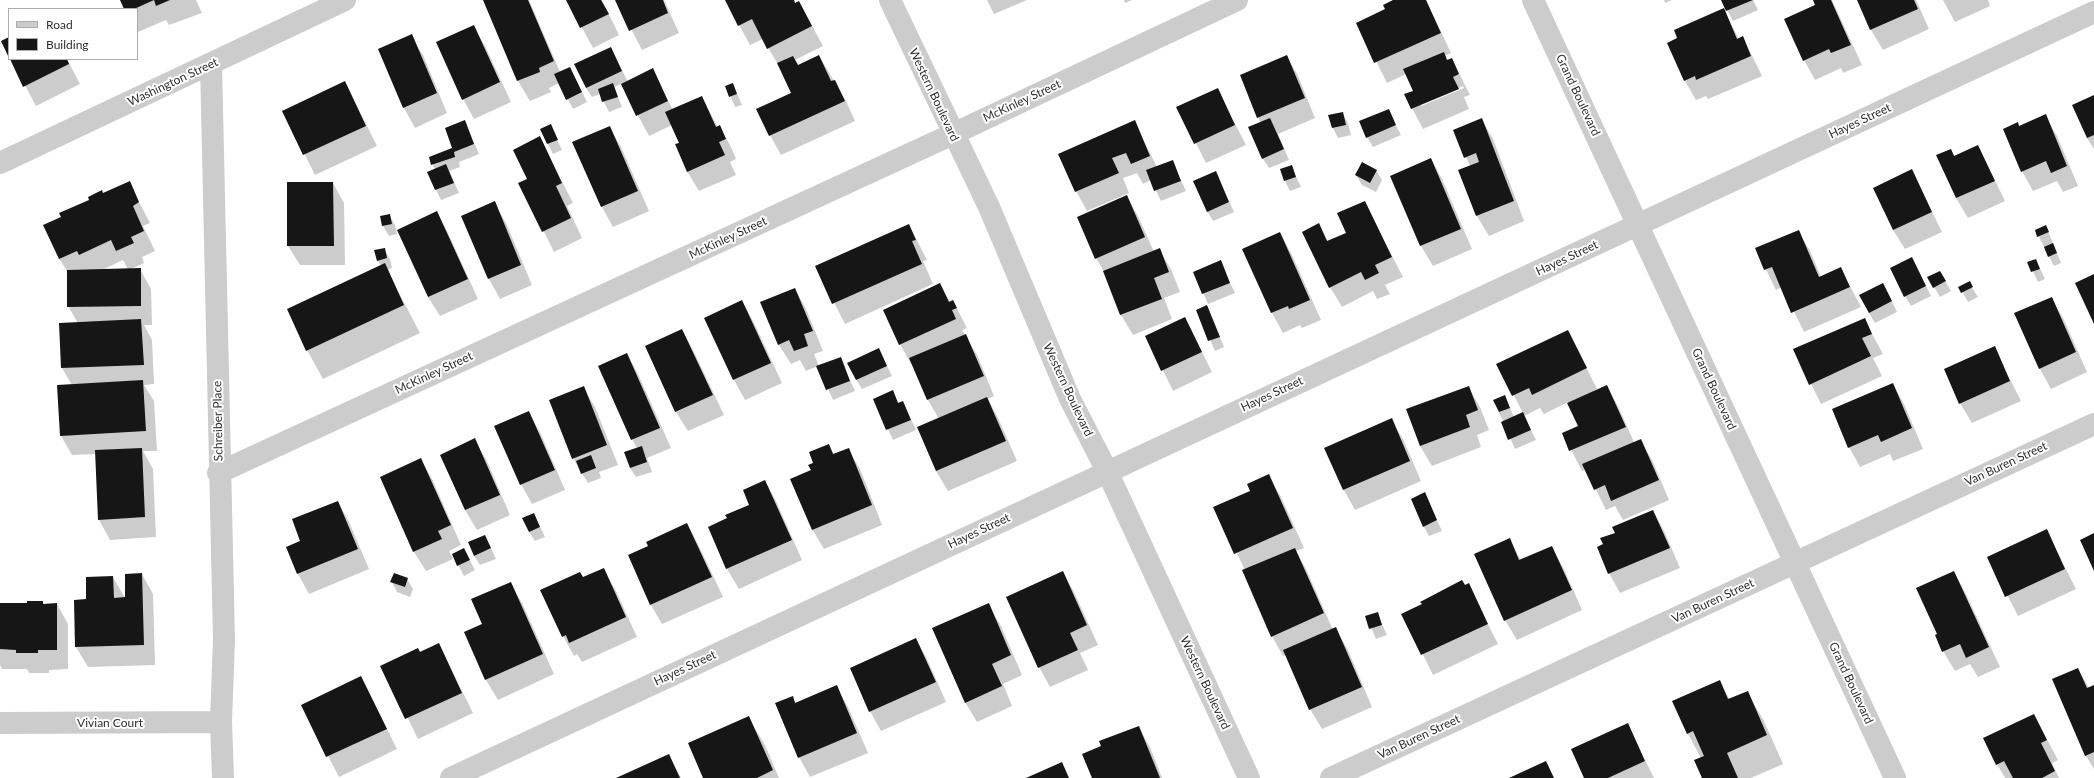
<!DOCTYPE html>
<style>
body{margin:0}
#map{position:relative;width:2094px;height:778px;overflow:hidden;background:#fff;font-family:Lato,sans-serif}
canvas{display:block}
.legend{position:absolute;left:8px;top:8px;width:130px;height:52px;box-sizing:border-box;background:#fff;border:1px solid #acacac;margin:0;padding:5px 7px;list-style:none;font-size:12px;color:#2f2f2f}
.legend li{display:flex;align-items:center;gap:8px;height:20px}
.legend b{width:20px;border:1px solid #acacac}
</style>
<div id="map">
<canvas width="2094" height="778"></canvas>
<ul class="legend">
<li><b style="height:5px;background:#ccc"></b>Road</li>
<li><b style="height:11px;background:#161616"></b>Building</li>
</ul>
</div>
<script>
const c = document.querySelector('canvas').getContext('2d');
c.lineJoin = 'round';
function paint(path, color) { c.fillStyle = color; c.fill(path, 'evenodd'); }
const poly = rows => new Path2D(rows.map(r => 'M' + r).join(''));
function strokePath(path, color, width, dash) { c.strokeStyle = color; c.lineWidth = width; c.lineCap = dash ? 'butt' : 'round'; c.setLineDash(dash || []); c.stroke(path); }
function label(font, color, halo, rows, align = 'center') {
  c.font = font + ' Lato,sans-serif'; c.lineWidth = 4; c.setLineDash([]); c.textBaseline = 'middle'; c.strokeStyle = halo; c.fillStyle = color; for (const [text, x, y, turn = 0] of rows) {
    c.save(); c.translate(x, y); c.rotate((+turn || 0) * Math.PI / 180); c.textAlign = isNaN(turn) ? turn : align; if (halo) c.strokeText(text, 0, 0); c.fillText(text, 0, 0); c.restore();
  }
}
paint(poly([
 [122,0,196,0,202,13,169,25,166,20,138,32,137,9,126,9],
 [484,0,529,0,560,72,575,78,587,102,573,109,559,83,549,88,551,92,530,101,518,81],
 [567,0,602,0,619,35,593,48],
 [616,0,664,0,679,33,642,50],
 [726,0,794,0,796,4,799,2,823,46,795,60,798,66,819,56,846,101,855,121,781,155,770,135,792,93,780,68,763,39,750,45],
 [987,0,1027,0,994,14],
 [1124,0,1132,0,1125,3],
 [1395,0,1426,0,1451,53,1445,56,1448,61,1452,59,1470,95,1464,97,1469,109,1423,129,1405,95,1414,91,1406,74,1387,83,1357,23,1386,10],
 [1463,86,1464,88,1421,106,1421,104],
 [1664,0,1672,0,1665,3],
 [1722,0,1753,0,1758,10,1733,21],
 [1814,0,1832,0,1862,65,1843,73,1841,68,1815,80,1804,60,1816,6],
 [1858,0,1916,0,1929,29,1883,50,1871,30],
 [1943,0,1988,0,1990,6,1955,22],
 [1723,9,1739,39,1743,37,1762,76,1708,99,1706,96,1696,100,1685,81],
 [473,26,485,46,511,102,474,119,463,99],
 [411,36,423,55,447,113,415,128,404,108,379,49],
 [611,48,628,82,652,70,673,110,702,97,718,128,720,127,731,147,736,159,730,162,736,175,699,191,687,171,680,143,672,125,649,136,621,84,614,87,622,107,609,112,600,94,592,97,586,88],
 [1287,56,1298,76,1315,118,1278,134,1289,160,1269,168,1263,159,1261,123,1258,117],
 [11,59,67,59,80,84,36,106],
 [345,82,377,146,315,175,283,111],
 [733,84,742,105,735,107,727,87],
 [1217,89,1246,145,1206,163,1178,108],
 [2094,96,2094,149,2087,138],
 [1388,110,1401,135,1373,147,1367,137],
 [1342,113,1348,123,1351,135,1338,138,1333,128,1330,116],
 [2045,116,2057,136,2078,186,2063,192,2057,181,2033,191,2022,171,2019,127],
 [1482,120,1493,139,1524,221,1489,236,1477,216,1460,170,1470,166,1454,130],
 [465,122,479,154,459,162,460,167,449,171,459,193,441,200,428,173,435,170,430,158,454,149],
 [1134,122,1157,167,1172,161,1186,191,1161,201,1151,180,1143,184,1137,173,1123,178,1129,193,1087,211,1076,191],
 [550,126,562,150,553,154,541,130],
 [609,127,621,147,649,211,613,227,602,207,573,143],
 [540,138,573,203,567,206,582,238,554,252,520,183,528,179],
 [1978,146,2005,201,1968,218,1956,198,1938,156,1951,150,1955,157],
 [1431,159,1442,179,1472,249,1433,266,1421,246,1392,176],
 [1291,166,1301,187,1290,191,1285,181],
 [1376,170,1382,180,1376,192,1362,185,1356,175],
 [1912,171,1942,232,1905,249,1893,230],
 [1216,172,1234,212,1213,221,1207,211],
 [129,183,150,223,143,226,155,251,142,257,144,263,131,269,140,269,151,289,152,325,144,325,152,340,154,384,144,385,154,401,157,451,143,451,153,469,156,537,110,540,99,520,96,454,72,455,61,436,72,385,62,368,60,324,78,323,68,306,68,273,59,258,62,218,103,194],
 [123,260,128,269,102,270],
 [333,183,344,203,345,265,300,265,288,246],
 [1127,197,1138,216,1154,252,1159,250,1171,269,1180,292,1164,298,1172,319,1133,335,1121,315,1106,275,1096,258],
 [1364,202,1403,277,1385,285,1390,294,1377,299,1373,291,1342,307,1330,287,1318,225,1328,242,1347,233],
 [494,203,506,223,532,285,500,299,489,279],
 [437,213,448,233,478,299,440,316,428,297],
 [389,215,395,225,397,234,389,236,383,226],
 [909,225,927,260,923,261,933,284,845,324,816,267],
 [2046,226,2061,263,2054,266,2036,231],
 [1798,231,1810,251,1821,277,1841,269,1861,307,1804,332,1782,287,1776,290,1756,249],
 [1280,233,1291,253,1321,320,1302,328,1300,325,1283,333,1272,313,1243,249],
 [384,249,390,259,392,268,387,270,420,333,323,379,307,350,381,266,378,261],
 [2036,260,2045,279,2038,282,2029,263],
 [1220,262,1235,293,1208,304,1194,272],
 [1917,268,1931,296,1911,306,1905,296],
 [1940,272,1951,291,1940,297,1934,287],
 [1969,283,1978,297,1968,302,1960,287],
 [940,285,950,302,953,301,967,328,962,330,977,355,994,396,988,399,998,418,1017,461,948,491,936,471,918,428,939,419,928,400,913,363,911,364,900,344],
 [795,289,806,309,823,351,814,354,819,366,840,358,855,391,833,400,818,366,806,371,800,360,791,364,779,345,762,302],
 [1888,294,1897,312,1875,323,1869,313],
 [2051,298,2063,318,2087,372,2051,389,2040,369,2015,313],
 [742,301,753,321,782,383,745,400,734,380,705,318],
 [1207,307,1224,347,1215,351,1197,310],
 [1185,318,1212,372,1173,391,1146,336],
 [1864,319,1883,354,1873,358,1882,376,1821,404,1794,349],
 [682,330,693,350,724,415,688,431,676,412,646,347],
 [1568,331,1597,389,1593,391,1594,392,1607,386,1618,406,1634,442,1640,440,1652,460,1669,500,1623,520,1615,506,1606,510,1586,469,1582,471,1563,434,1579,427,1568,402,1544,414,1540,408,1524,416,1536,440,1515,449,1499,412,1505,396,1514,417,1523,413,1498,365],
 [1994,347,2021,401,1972,423,1960,403],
 [879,350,892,376,862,389,856,379],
 [627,354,638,374,671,448,647,458,652,472,636,477,630,468,637,449,599,366],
 [1893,384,1904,404,1923,449,1893,461,1890,454,1860,467,1849,447],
 [583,387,595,407,618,465,599,472,601,478,588,483,573,458],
 [1468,387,1480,407,1489,430,1477,435,1481,447,1432,466,1420,446,1407,410],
 [893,392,899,404,903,402,916,430,893,440,874,399],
 [528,412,540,432,565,490,532,504,521,484],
 [1391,420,1403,439,1421,481,1355,510,1344,490,1326,449],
 [474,440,486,459,510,515,477,530,465,510,441,455],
 [829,445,834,455,848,449,860,469,882,525,824,549,812,529,812,471,815,464],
 [421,460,432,479,461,545,449,551,453,559,426,571,414,552,381,477],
 [1268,476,1280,495,1304,548,1296,551,1306,569,1333,630,1335,628,1347,648,1372,707,1322,729,1310,709,1286,655,1283,656,1272,636,1245,570,1215,508,1251,491],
 [765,481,776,501,802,560,739,589,727,569,709,528,729,519,750,505],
 [1425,494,1442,531,1429,536,1424,527],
 [338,502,349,522,369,569,309,594,298,574,287,548,302,542],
 [1653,511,1664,531,1680,568,1620,593,1609,573,1604,545,1616,533],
 [534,514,545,537,535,541,529,532],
 [687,524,698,544,723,597,662,624,651,605],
 [2046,530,2076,589,2018,616,1988,557],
 [1509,539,1521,560,1551,547,1563,567,1582,610,1517,640,1505,620],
 [490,546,496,559,480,565,474,556],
 [453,555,469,559,475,570,464,576],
 [603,569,615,589,637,637,582,662,577,654,574,656,563,636,583,578],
 [1063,572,1074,592,1098,645,1080,653,1088,670,1050,687,1039,667],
 [1954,572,1965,592,2000,667,1978,677,1970,664,1955,671,1943,651,1938,635],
 [142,574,153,594,155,665,88,667,76,647,87,600,113,577,126,600],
 [407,579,413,589,410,597,397,592,392,582],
 [1462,581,1465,586,1468,585,1498,644,1433,675,1403,614,1423,605,1450,589,1449,587],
 [510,583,522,603,554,674,498,700,486,680,465,633,484,624],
 [42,602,44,604,57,604,68,624,68,669,49,670,49,673,29,673,27,669,2,669,0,665,0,604,28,604],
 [988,605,1000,624,1022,675,1003,684,1012,706,977,722,965,702],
 [1377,613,1387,635,1376,639,1366,616],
 [916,639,927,659,946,702,881,731,870,711],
 [439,644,473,713,418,739,382,666],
 [2078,669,2089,688,2094,686,2094,769,2086,756,2053,679],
 [361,677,397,749,339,777,302,706],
 [1719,681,1730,700,1747,692,1764,721,1783,764,1751,778,1703,778,1701,758,1688,734,1673,701],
 [836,687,848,707,868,753,810,777,799,757,792,697,796,704],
 [2034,715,2058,760,2052,763,2059,778,2005,778,1997,764],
 [748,717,765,745,779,778,705,778],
 [1627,724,1654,778,1585,778],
 [1138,727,1150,747,1162,778,1093,778,1103,747],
 [668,755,681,778,619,778]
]), '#0003');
paint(poly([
 [120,0,170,0,156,6,154,0,134,9,124,9],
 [483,0,528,0,554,61,539,68,540,72,517,81],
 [566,0,601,0,609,14,580,28],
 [615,0,663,0,668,13,629,31],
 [725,0,794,0,795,3,799,1,812,26,767,49,752,19,738,26],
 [1393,0,1426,0,1441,33,1374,63,1356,23,1385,9,1383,5],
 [1721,0,1753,0,1726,11],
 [1813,0,1831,0,1851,45,1831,53,1829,49,1803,61,1784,19,1815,5],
 [1857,0,1914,0,1918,9,1870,30],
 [1724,8,1737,39,1743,36,1751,56,1696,80,1695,76,1684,81,1667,43,1677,38,1674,30],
 [474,25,500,82,462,100,436,42],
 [412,34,437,93,403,108,378,49],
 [9,37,9,58,1,41],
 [611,47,622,71,586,88,574,64],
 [1444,52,1447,60,1452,58,1459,74,1453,77,1459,89,1411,109,1404,94,1413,91,1403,69],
 [819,55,831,81,835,80,845,101,769,136,756,109,791,93,777,63,793,56,798,65],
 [1287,55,1305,98,1257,118,1240,75],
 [10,59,67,59,69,64,23,87],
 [570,67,582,92,566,100,554,74],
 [653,68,668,101,636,116,621,84],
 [345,81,366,126,303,155,282,111],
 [613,83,618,97,602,102,598,89],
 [733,83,737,94,729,97,725,86],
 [1218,88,1235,125,1194,144,1176,107],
 [2094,95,2094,135,2087,138,2072,105],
 [702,96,716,127,720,125,726,139,719,142,725,155,687,172,675,144,679,143,665,112],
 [1389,109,1396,125,1366,138,1359,121],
 [1343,112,1346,125,1332,128,1328,115],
 [2046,114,2067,166,2051,173,2046,161,2021,172,2003,129,2018,122,2019,126],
 [1270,118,1284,149,1262,159,1248,127],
 [1482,118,1514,201,1476,216,1458,170,1479,162,1476,153,1464,158,1453,130],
 [465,120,474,144,454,152,455,157,431,165,429,157,452,148,445,128],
 [1135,120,1150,156,1131,164,1126,153,1112,158,1119,173,1075,192,1058,154],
 [551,124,558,140,547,144,540,129],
 [610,126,638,191,601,207,572,142],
 [540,136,562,183,556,186,571,218,542,232,518,183,527,179,513,150],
 [1978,145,1995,181,1956,198,1936,155,1951,149,1954,156],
 [1431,158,1461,229,1420,246,1390,176],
 [1173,160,1181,181,1154,191,1146,170],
 [1362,162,1377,170,1370,183,1355,175],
 [446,164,454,183,435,190,427,172],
 [1292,165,1296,177,1284,181,1280,169],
 [1912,169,1932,212,1893,230,1873,188],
 [1216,171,1229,202,1207,212,1193,181],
 [130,181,139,202,133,206,144,231,131,237,134,243,116,251,111,240,79,255,77,251,59,259,43,225,61,217,59,213,89,200,88,197,102,190,103,193],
 [287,182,333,182,334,246,287,246],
 [1127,195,1145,237,1095,259,1077,217],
 [495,201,521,265,488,279,461,216],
 [1365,201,1392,257,1375,265,1379,273,1365,280,1361,272,1329,288,1302,232,1319,223,1327,241,1346,233,1337,213],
 [437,211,468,279,428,297,397,230],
 [390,214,392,224,382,226,380,216],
 [909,224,916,240,912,241,922,264,832,304,815,266],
 [2046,225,2049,232,2037,237,2035,230],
 [1799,230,1819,277,1841,267,1850,287,1791,313,1772,267,1764,270,1755,248],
 [1280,232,1310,300,1289,309,1288,306,1271,313,1242,249],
 [2053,243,2057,253,2048,257,2044,247],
 [385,248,387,258,377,261,374,250],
 [1160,248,1169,272,1154,278,1162,299,1120,315,1103,271],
 [1912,257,1926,286,1904,297,1890,268],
 [2036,259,2040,269,2031,272,2027,262],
 [1221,260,1230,283,1202,294,1193,272],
 [385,263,404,305,306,351,287,309],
 [141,268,141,306,67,307,67,270],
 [1940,271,1946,281,1933,288,1927,277],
 [2094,274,2094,324,2075,283],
 [1970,281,1973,287,1961,293,1958,287],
 [940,283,949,302,953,300,957,308,952,310,956,319,899,345,883,310],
 [1883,283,1892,301,1869,313,1859,295],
 [795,288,813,331,804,334,808,346,794,351,789,340,778,345,760,302],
 [2052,297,2076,352,2039,369,2014,313],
 [742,300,771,363,733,380,704,318],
 [1207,305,1220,337,1208,341,1196,310],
 [1185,317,1202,352,1161,371,1145,336],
 [1865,318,1872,334,1862,338,1871,356,1809,385,1793,349],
 [141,319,144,365,61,368,59,323],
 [682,329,713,395,675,412,645,346],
 [1568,330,1587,368,1532,395,1529,388,1512,396,1496,364],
 [966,334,984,376,927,400,909,358],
 [1995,346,2010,381,1959,404,1944,369],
 [879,348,887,366,856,380,847,363],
 [627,353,660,428,631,440,598,366],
 [841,357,850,381,826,390,816,366],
 [143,380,146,431,60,436,57,385],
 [1893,383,1912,428,1881,442,1878,435,1848,448,1832,409],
 [1607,385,1626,427,1569,451,1562,433,1578,426,1567,403],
 [584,386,607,445,572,459,549,400],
 [1469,386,1478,410,1466,415,1470,427,1420,446,1406,409],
 [893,390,898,403,903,401,911,420,886,430,873,399],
 [1505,395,1510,408,1499,412,1493,400],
 [987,397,1006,441,936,471,917,427],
 [529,411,555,470,520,485,494,426],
 [1523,412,1531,430,1508,440,1501,422],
 [1392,418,1410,461,1343,490,1324,448],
 [475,438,500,495,465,510,440,455],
 [1641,439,1659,480,1611,501,1605,485,1594,490,1582,464],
 [829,444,833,454,849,448,872,505,812,530,790,479,811,470,808,465,813,463,809,452],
 [642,446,647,462,630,468,624,452],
 [142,448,145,517,98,520,95,450],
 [591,455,596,468,581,474,576,461],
 [421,458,451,525,438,531,442,539,413,552,380,477],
 [1269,474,1293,528,1234,554,1213,507,1250,491,1247,484],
 [765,480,792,540,726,569,708,527,727,518,725,515,749,505,743,490],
 [1425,492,1437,520,1423,527,1411,499],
 [338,501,358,549,297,574,286,547,300,541,292,519],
 [1653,510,1670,548,1608,574,1597,547,1603,544,1600,538,1615,533,1612,527],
 [534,513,540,527,529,532,522,518],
 [687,523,712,577,650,605,628,555,648,546,646,542],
 [2047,529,2065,569,2005,597,1987,557],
 [2094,533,2094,571,2080,540],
 [485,535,491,548,474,556,468,542],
 [1510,538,1519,560,1552,546,1572,590,1504,621,1474,554],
 [464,548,470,560,457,566,452,554],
 [1295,548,1324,613,1271,637,1242,570],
 [604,568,626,617,569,643,566,635,562,637,540,590,580,572,583,577],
 [1063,571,1087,625,1070,633,1078,650,1038,668,1006,597],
 [1954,571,1989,647,1966,658,1960,644,1942,652,1935,635,1937,634,1916,588],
 [142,573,144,645,75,647,74,600,86,599,86,577,113,576,114,598,125,597,125,574],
 [394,573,408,578,405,587,390,582],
 [1462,580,1465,585,1469,583,1488,624,1421,655,1401,614,1422,604,1420,602],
 [511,582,543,654,485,680,464,632,482,624,471,599],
 [27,601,43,601,43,604,57,603,57,650,38,650,38,653,16,653,16,650,0,649,0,603,27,603],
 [989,603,1011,655,992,664,1002,686,965,703,932,628],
 [1378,612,1382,625,1369,629,1365,616],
 [1336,627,1362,687,1309,710,1283,650],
 [916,638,936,682,869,712,850,668],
 [439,643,462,693,405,719,380,666,418,648,420,652],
 [2078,668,2087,688,2094,685,2094,752,2085,756,2052,679],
 [361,676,387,729,326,757,301,705],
 [1720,680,1728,699,1748,691,1767,735,1727,753,1738,778,1702,778,1694,760,1704,756,1693,731,1687,734,1672,701],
 [837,685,857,733,798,758,775,703,793,696,795,703],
 [2034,714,2047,740,2041,743,2055,771,2042,778,2013,778,2004,761,1996,765,1983,738],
 [749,716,773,770,757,778,703,778,688,743],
 [1628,723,1645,761,1608,778,1584,778,1571,749],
 [1139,726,1160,778,1092,778,1082,754,1101,746,1099,741],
 [669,754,680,778,616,778],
 [1546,761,1554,778,1509,778],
 [1062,762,1069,778,1026,778]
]), '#161616');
strokePath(poly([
 [890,0,989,207,1070,399,1107,471,1249,778],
 [1533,0,1895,778],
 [211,64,224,640,221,722,223,778],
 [0,163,345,0],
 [218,473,953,134,1237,0],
 [0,723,221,722],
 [451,778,2094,12],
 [1331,778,2094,424]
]), '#ccc', 22);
label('12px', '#2f2f2f', '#fff', [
 ["Washington Street",173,82,-25],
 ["Western Boulevard",934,95,65],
 ["Grand Boulevard",1578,95,65],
 ["McKinley Street",1022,101,-25],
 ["Hayes Street",1860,121,-25],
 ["McKinley Street",728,238,-25],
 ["Hayes Street",1567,258,-25],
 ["McKinley Street",434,373,-25],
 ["Grand Boulevard",1714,389,65],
 ["Western Boulevard",1068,390,65],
 ["Hayes Street",1272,394,-25],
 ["Schreiber Place",218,421,-91],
 ["Van Buren Street",2006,464,-25],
 ["Hayes Street",979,531,-25],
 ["Van Buren Street",1713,601,-25],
 ["Hayes Street",685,668,-25],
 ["Western Boulevard",1205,683,65],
 ["Grand Boulevard",1851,683,65],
 ["Vivian Court",110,723],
 ["Van Buren Street",1419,737,-25]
]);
</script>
